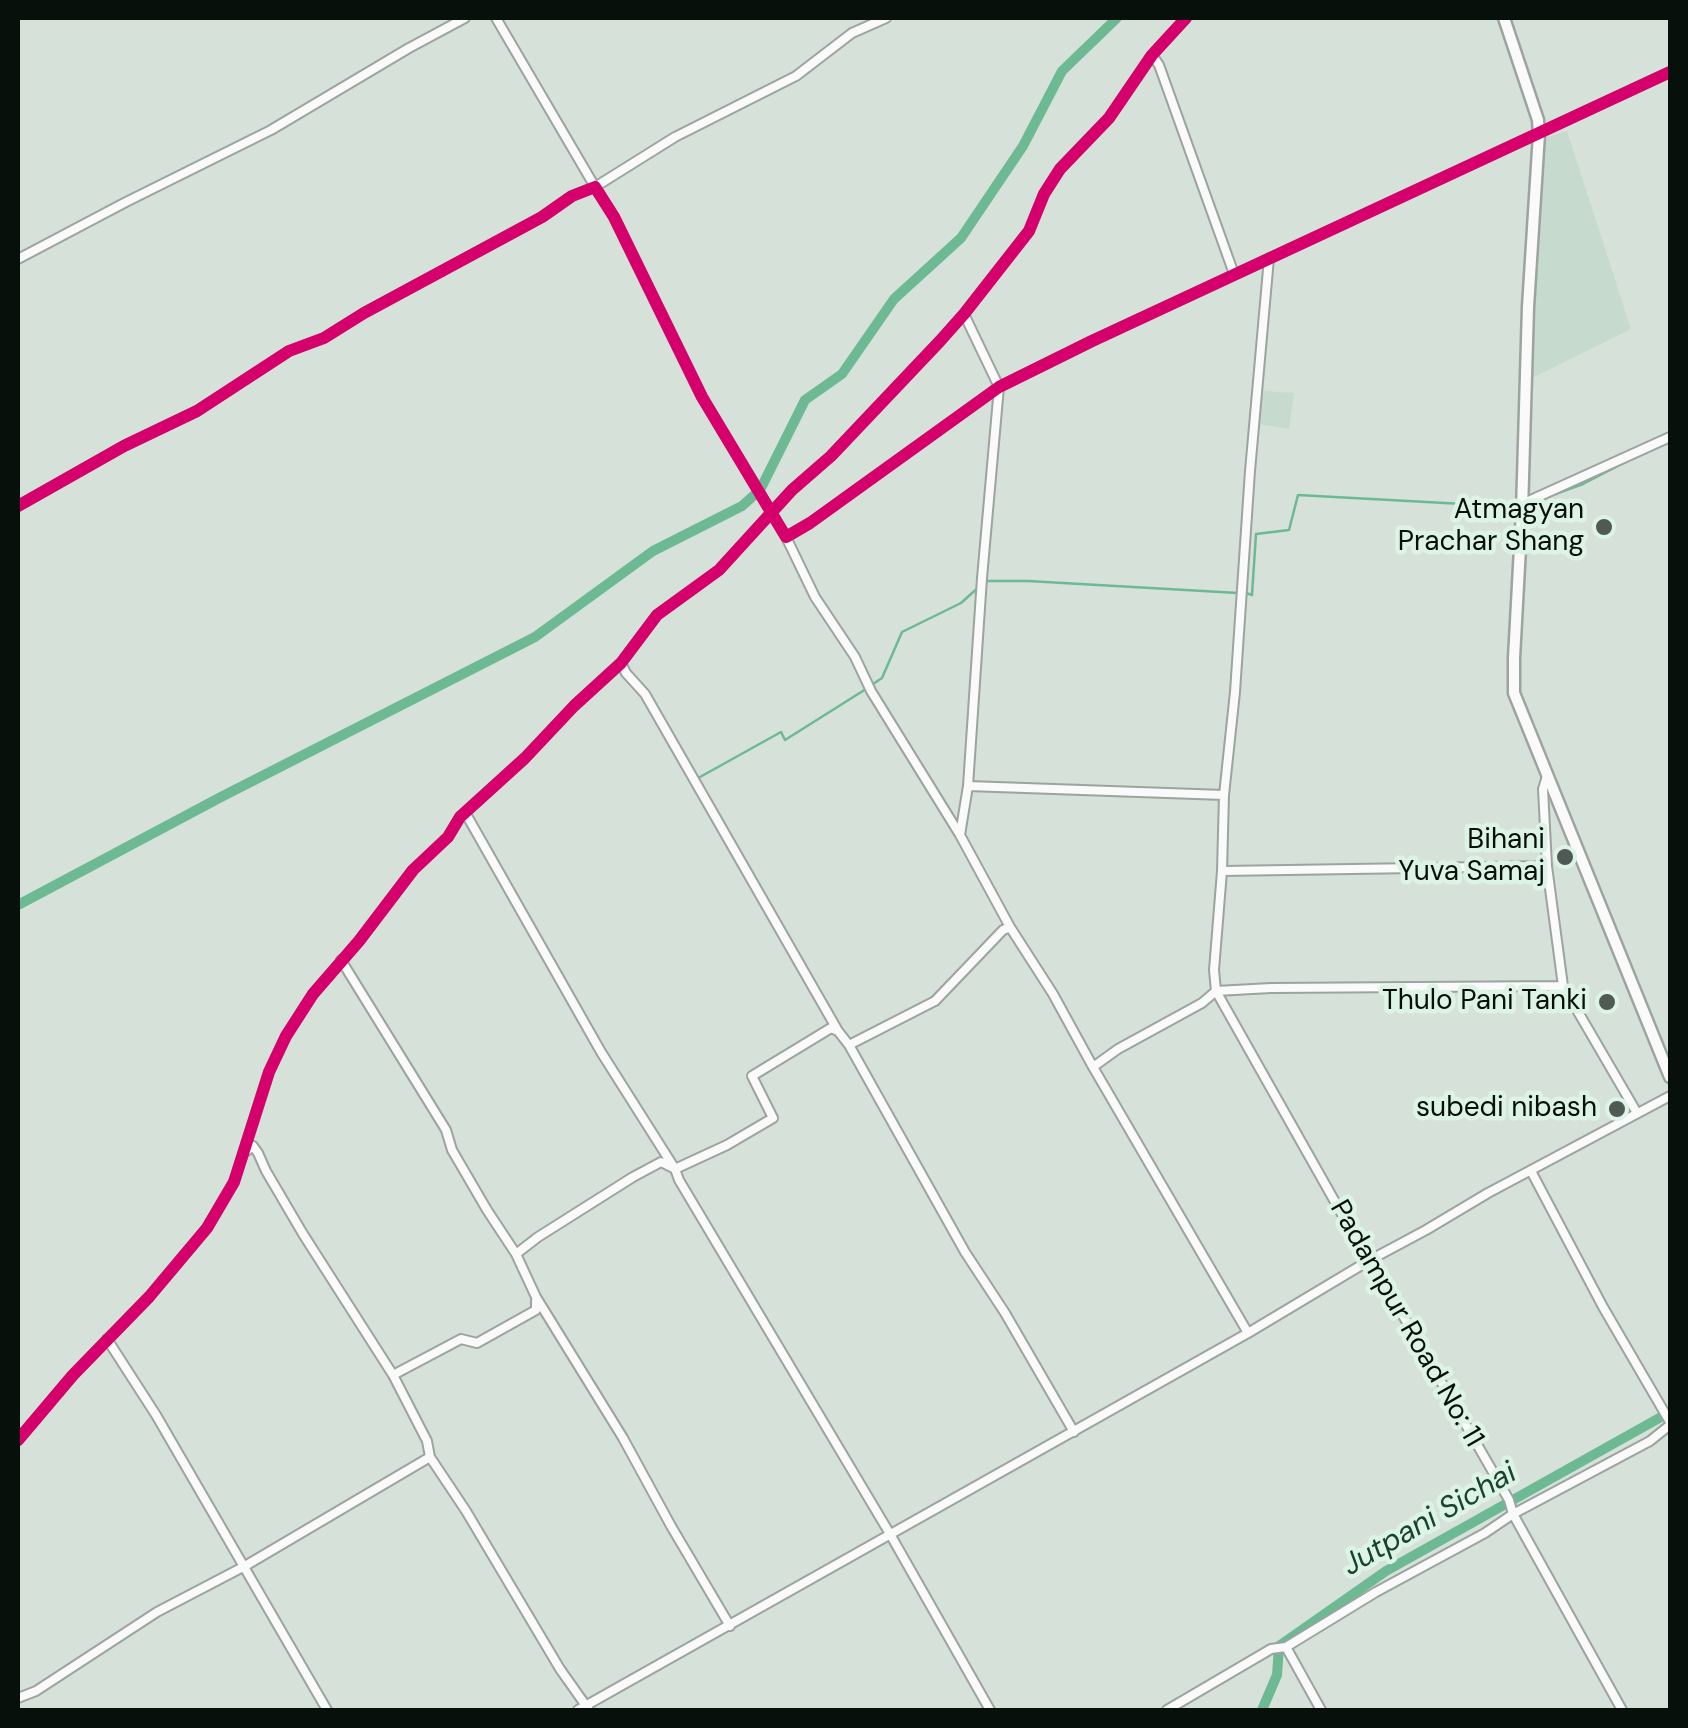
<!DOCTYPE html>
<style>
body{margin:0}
#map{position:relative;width:1688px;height:1728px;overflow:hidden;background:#d5e1d9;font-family:"DM Sans",sans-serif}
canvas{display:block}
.frame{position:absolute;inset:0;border:20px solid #08100b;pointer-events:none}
</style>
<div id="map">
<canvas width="1688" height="1728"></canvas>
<div class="frame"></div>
</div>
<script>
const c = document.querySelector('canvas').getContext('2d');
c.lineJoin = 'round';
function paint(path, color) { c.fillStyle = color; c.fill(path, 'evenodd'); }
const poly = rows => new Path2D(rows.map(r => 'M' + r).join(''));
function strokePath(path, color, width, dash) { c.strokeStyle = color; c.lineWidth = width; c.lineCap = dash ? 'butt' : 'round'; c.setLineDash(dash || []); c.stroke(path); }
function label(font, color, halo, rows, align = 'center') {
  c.font = font + ' "DM Sans",sans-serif'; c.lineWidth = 9; c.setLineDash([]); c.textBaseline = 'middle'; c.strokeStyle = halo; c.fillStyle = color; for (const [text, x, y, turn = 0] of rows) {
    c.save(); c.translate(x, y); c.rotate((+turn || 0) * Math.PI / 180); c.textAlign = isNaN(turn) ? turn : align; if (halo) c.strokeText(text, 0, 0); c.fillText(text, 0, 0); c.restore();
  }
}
paint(poly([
 [1567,131,1631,329,1530,379,1542,139],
 [1263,391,1294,393,1289,429,1259,424]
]), '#c6dbce');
strokePath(poly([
 [1539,500,1583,484,1637,456],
 [986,581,1028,581,1238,593],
 [1246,593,1252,595,1256,534,1289,530,1298,495,1518,507],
 [873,684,882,678,902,632,961,603,980,586],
 [700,777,781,732,785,740,866,689]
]), '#6db993', 2.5);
strokePath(poly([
 [18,905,221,797,535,637,653,551,742,506,760,490,805,400,842,374,894,299,961,238,1023,146,1062,71,1117,18],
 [1262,1710,1277,1675,1279,1646,1386,1571,1670,1412]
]), '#6db993', 10);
const minor = poly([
 [496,18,595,187,675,137,796,76,852,33,886,18],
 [1152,55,1159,65,1234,274],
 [1269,258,1250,471,1235,692,1224,795,1222,871,1214,970,1216,991,1365,1255,1374,1265,1509,1500,1513,1514,1622,1710],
 [18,259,126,202,271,130,409,48,465,18],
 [1522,504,1670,437],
 [18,506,124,446,197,411,289,351,324,338,364,313,542,217,572,196,595,187,614,217,702,397,786,537,810,523,999,387,1092,341,1670,72],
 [786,537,815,597,855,657,871,691,960,835,1010,927],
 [621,663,626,673,645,694,838,1031,849,1045,935,1001,1003,930,1010,927,1053,994,1093,1067,1118,1049,1202,1003,1216,991,1271,988,1563,986],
 [1547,776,1543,789,1547,866,1563,986,1637,1113],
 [968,786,1224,795],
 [466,814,601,1052,675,1169,679,1180,890,1534,990,1710],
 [960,835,968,786,982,578,999,387,964,314],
 [1222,871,1547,866],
 [341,960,446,1130,452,1150,487,1210,516,1254],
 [849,1045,965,1252,1005,1313,1074,1432],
 [1093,1067,1248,1333],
 [244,1153,253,1146,258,1153,266,1171,303,1234,393,1375,427,1441,430,1457,466,1511,560,1669,589,1710],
 [1531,1171,1603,1307,1670,1422],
 [107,1339,156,1415,327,1710],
 [393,1375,461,1339,477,1343,536,1310,536,1301],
 [18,1440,73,1375,149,1297,207,1228,234,1182,269,1072,286,1036,313,994,359,941,413,870,448,837,460,817,525,758,574,706,621,663,657,615,719,570,792,490,831,456,940,341,964,314,1029,231,1044,194,1060,169,1109,118,1152,55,1186,18],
 [730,1626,671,1526,623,1438,536,1297,516,1254,538,1237,633,1177,661,1162,675,1169,727,1145,773,1118,752,1076,831,1028,838,1031],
 [1286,1647,1321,1710],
 [18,1698,36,1691,157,1612,245,1566,430,1457],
 [578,1710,1248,1333,1370,1260,1426,1230,1488,1193,1670,1096],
 [1167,1710,1271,1649,1286,1647,1376,1592,1485,1533,1513,1514,1650,1441,1670,1425]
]);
const tertiary = poly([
 [1504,18,1538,120,1539,134,1528,307,1522,511,1514,658,1514,693,1670,1077]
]);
strokePath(minor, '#9ba49f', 12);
strokePath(tertiary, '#9ba49f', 15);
strokePath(minor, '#f9faf9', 8);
strokePath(tertiary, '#f9faf9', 10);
strokePath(poly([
 [18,506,124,446,197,411,289,351,324,338,364,313,542,217,572,196,595,187,614,217,702,397,786,537,810,523,999,387,1092,341,1670,72],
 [18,1440,73,1375,149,1297,207,1228,234,1182,269,1072,286,1036,313,994,359,941,413,870,448,837,460,817,525,758,574,706,621,663,657,615,719,570,792,490,831,456,940,341,964,314,1029,231,1044,194,1060,169,1109,118,1152,55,1186,18]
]), '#d6006c', 12);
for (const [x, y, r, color] of [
 [1604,527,10,"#505953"],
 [1565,857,10,"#505953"],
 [1607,1002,10,"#505953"],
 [1617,1109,10,"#505953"]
]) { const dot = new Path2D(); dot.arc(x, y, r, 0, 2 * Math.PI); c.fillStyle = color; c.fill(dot); strokePath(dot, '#ddf3e5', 4); }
label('28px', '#08100b', '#ddf3e5', [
 ["Atmagyan",1584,511],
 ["Prachar Shang",1584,543],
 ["Bihani",1545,841],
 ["Yuva Samaj",1545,873],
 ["Thulo Pani Tanki",1587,1002],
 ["subedi nibash",1597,1109]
], 'right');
label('28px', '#08100b', '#ddf3e5', [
 ["Padampur Road No: 11",1406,1324,60]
]);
label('italic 30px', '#18432d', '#ddf3e5', [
 ["Jutpani Sichai",1430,1520,-30]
]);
</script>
